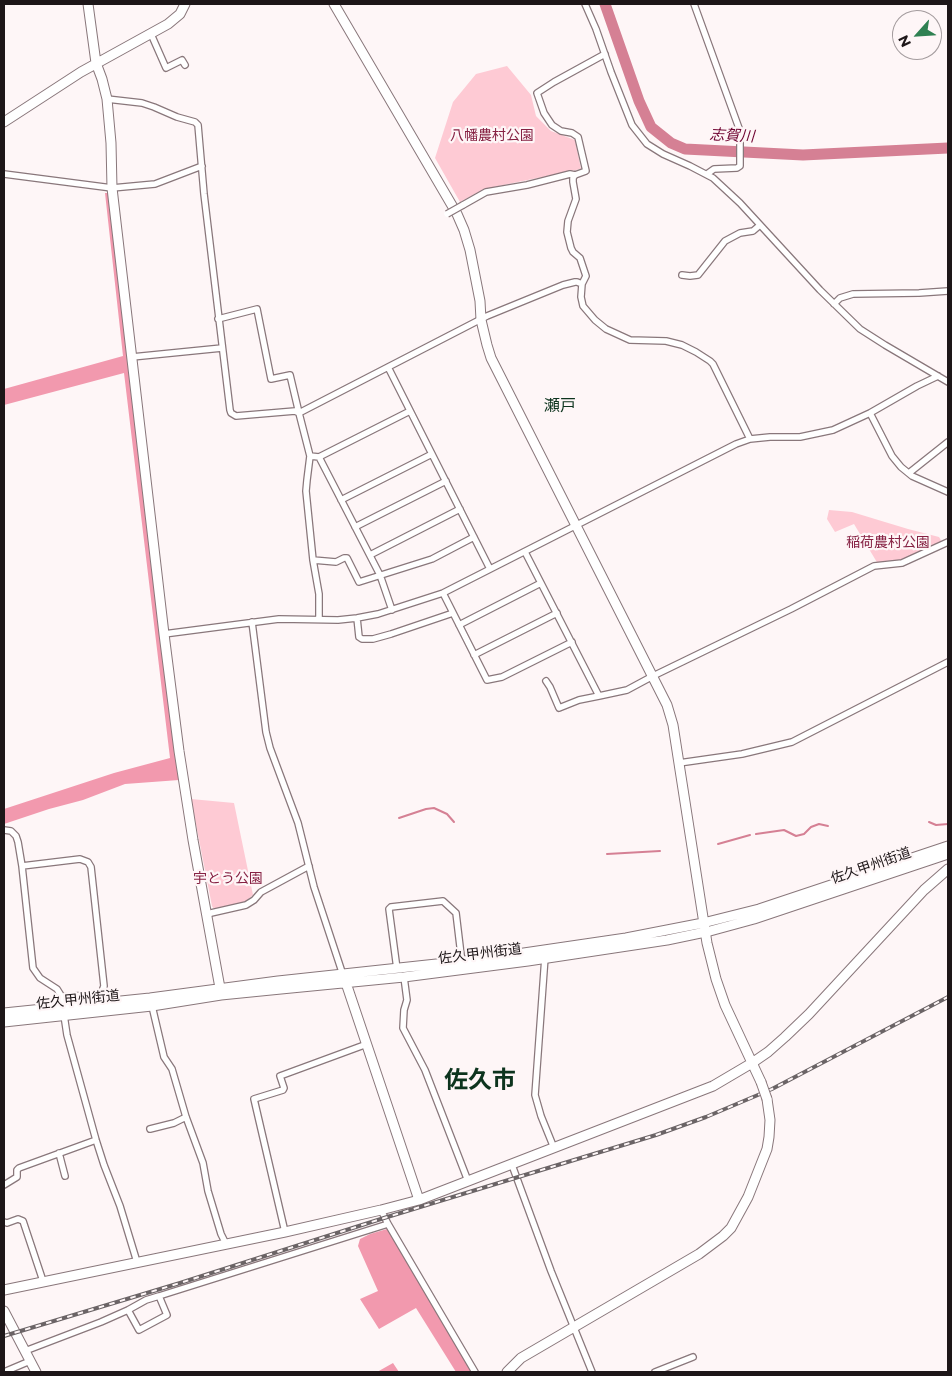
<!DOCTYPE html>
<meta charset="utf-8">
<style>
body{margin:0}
#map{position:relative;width:952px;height:1376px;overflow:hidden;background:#fef6f7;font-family:Montserrat,sans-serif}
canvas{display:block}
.frame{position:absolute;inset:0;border:5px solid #1d1618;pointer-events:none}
.north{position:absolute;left:892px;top:10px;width:50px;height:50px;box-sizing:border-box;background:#fef6f7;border:1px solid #a49c9e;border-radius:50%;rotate:244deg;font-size:14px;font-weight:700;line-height:20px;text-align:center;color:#1d1618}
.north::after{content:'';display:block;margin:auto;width:18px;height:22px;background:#2f8152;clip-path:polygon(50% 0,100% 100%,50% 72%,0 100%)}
</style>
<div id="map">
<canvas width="952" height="1376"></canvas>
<div class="frame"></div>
<div class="north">N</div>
</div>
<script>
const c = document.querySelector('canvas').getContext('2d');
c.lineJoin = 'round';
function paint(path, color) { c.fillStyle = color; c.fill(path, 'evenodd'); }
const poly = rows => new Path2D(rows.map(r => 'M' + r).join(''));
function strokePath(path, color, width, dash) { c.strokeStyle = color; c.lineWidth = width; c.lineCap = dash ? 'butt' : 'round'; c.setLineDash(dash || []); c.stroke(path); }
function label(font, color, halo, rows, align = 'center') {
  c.font = font + ' Montserrat,"Noto Sans JP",sans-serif'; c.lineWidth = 4.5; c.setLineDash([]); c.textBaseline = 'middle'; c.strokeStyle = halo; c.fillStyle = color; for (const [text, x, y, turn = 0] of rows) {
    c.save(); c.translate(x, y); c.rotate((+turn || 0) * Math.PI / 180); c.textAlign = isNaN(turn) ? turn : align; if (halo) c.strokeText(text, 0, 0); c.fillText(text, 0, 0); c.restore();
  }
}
paint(poly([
 [507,66,531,95,536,116,551,131,575,140,581,169,484,189,460,202,435,158,453,102,476,74],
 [829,510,852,512,875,519,908,529,939,537,942,542,902,561,878,564,854,524,835,532,827,519],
 [191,799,234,803,253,895,245,902,214,909,212,906]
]), '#fecad4');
paint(poly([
 [105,193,110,193,179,780,125,784,83,800,49,809,4,824,4,809,114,773,170,758,124,373,4,405,4,389,123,356],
 [387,1229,473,1372,456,1372,416,1308,379,1329,360,1299,378,1291,358,1246,360,1239,370,1234],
 [393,1363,399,1372,377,1372]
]), '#f299ae');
strokePath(poly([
 [399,818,426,809,434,808,447,814,454,822],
 [929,822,936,825,948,824],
 [756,834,784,830,796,836,804,834,811,827,819,824,828,826],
 [718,844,750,835],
 [607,854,660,851]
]), '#d58094', 2);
strokePath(poly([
 [605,4,639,101,651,127,671,143,685,149,803,155,948,148]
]), '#d58094', 11);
const street = poly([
 [585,4,596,29,611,72,632,125,647,144,663,154,690,166,713,178,740,203,820,290,860,329,885,345,948,382],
 [694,4,740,131,740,166,737,168,714,169,707,174],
 [151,34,166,68,182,60,185,65],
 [107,99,142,103,154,107,177,117,195,122,198,125,204,194,230,410,231,413,236,416,295,411,299,413,310,456,307,480,306,491,313,560,319,594,319,619],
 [4,174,112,188,155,184,202,166],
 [575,175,573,178,573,182,576,199,568,221,567,232,571,248,573,252,580,258,586,276,582,284],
 [463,205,486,192,527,185,570,174,575,175,586,171,578,137,572,133,561,131,552,125,544,113,537,93,554,82,605,54],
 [682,275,690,276,698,275,725,241,740,233,753,231,760,225],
 [834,304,840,298,853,294,919,293,948,291],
 [218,319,257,309,271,379,290,375,299,413,487,316,563,285,575,282,577,282,582,284,581,297,583,306,595,320,606,329,630,340,666,341,682,345,696,352,710,361,713,364,750,439],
 [132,357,222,348],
 [388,367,490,569],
 [870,413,892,456,901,467,912,476,948,492],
 [310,456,319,457,380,575,392,610],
 [319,457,410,411],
 [909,473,948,442],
 [341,500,432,454],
 [355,527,446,481],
 [525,552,599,696,627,690,653,676,791,609,874,566,902,563,948,542],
 [370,555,460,509],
 [313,560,336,562,344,558,347,558,359,582,432,559,474,537],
 [443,593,487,680,502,677,572,642],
 [357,618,359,637,362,639,373,639,391,634,453,613],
 [252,622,266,732,270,748,298,823,314,887,343,975],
 [459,625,541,583],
 [164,634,279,619,338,620,357,618,378,614,443,593,736,444,750,439,770,437,800,437,833,430,870,413,917,386,938,376],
 [474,655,557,613],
 [546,681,550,687,559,708,579,700,599,696],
 [679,763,742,754,792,742,948,662],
 [4,830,11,831,16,836,18,842,22,866],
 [208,915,211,913,246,905,254,900,261,892,309,866],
 [545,957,535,1095,541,1116,554,1148],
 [397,969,389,909,391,907,443,901,456,913,462,963],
 [404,977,407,1000,404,1010,403,1028,425,1070,468,1181],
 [62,997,99,994,102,991,104,986,91,867,88,862,80,859,22,866,33,968,40,978,57,989,62,997,64,1015,67,1035,96,1140,104,1165,120,1206,137,1262],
 [152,1006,164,1057,172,1069,186,1117,203,1163,208,1191,221,1234,226,1244],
 [150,1129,174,1123,186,1117],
 [59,1153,65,1176],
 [512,1165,551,1271,592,1372],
 [4,1185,17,1177,17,1170,19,1168,96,1140],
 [381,1210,388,1224,475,1372],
 [4,1222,7,1223,18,1219,23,1221,43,1281],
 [285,1232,254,1099,283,1090,284,1088,280,1076,367,1044],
 [159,1296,388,1224],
 [25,1351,101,1322,128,1310,146,1300,159,1296,167,1315,139,1330,128,1310],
 [4,1372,30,1361],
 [655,1372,693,1357]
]);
const secondary = poly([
 [88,4,96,63,102,79,107,99,111,143,112,188,164,634,179,751,193,840,220,988],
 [334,4,457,214,464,230,470,250,480,301,481,320,487,345,491,358,667,705,673,725,707,943,716,979,725,1005,761,1082],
 [4,122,81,72,168,24,180,14,185,4],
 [344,977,419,1200],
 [4,1013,150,998,278,981,483,959,626,938,703,923,759,909,948,846],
 [4,1022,152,1006,221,995,281,989,404,977,528,961,667,940,710,931,754,919,948,854],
 [4,1290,285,1232,381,1210,419,1200,713,1086,752,1063,768,1052,785,1037,809,1014,924,890,948,869],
 [4,1311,36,1372],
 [507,1372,521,1358,699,1254,723,1236,731,1228,748,1197,767,1149,769,1137,770,1120,767,1099]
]);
strokePath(street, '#89777b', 8);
strokePath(secondary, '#89777b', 11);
strokePath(street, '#fff', 5.5);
strokePath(secondary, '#fff', 9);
const rail = poly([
 [4,1336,180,1283,384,1218,656,1135,706,1117,772,1089,948,997]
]);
strokePath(rail, '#6b6466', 4);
strokePath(rail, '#fef6f7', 2, [5.5]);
const streetBridge = poly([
 [447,214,463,205]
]);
const secondaryBridge = poly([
 [761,1082,767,1099]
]);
strokePath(streetBridge, '#89777b', 8, []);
strokePath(secondaryBridge, '#89777b', 11, []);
strokePath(streetBridge, '#fff', 5.5);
strokePath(secondaryBridge, '#fff', 9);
label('14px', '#862143', '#fef6f7', [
 ["八幡農村公園",492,136],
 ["稲荷農村公園",888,543],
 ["宇とう公園",228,879]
]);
label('14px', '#1d1618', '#fef6f7', [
 ["佐久甲州街道",871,866,-19],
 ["佐久甲州街道",480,954,-7],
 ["佐久甲州街道",78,1000,-6]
]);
label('italic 15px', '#6e0230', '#fef6f7', [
 ["志賀川",732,136,3]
]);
label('16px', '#0d341e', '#fef6f7', [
 ["瀬戸",560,406]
]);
label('bold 24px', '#0d341e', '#fef6f7', [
 ["佐久市",480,1081]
]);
</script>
